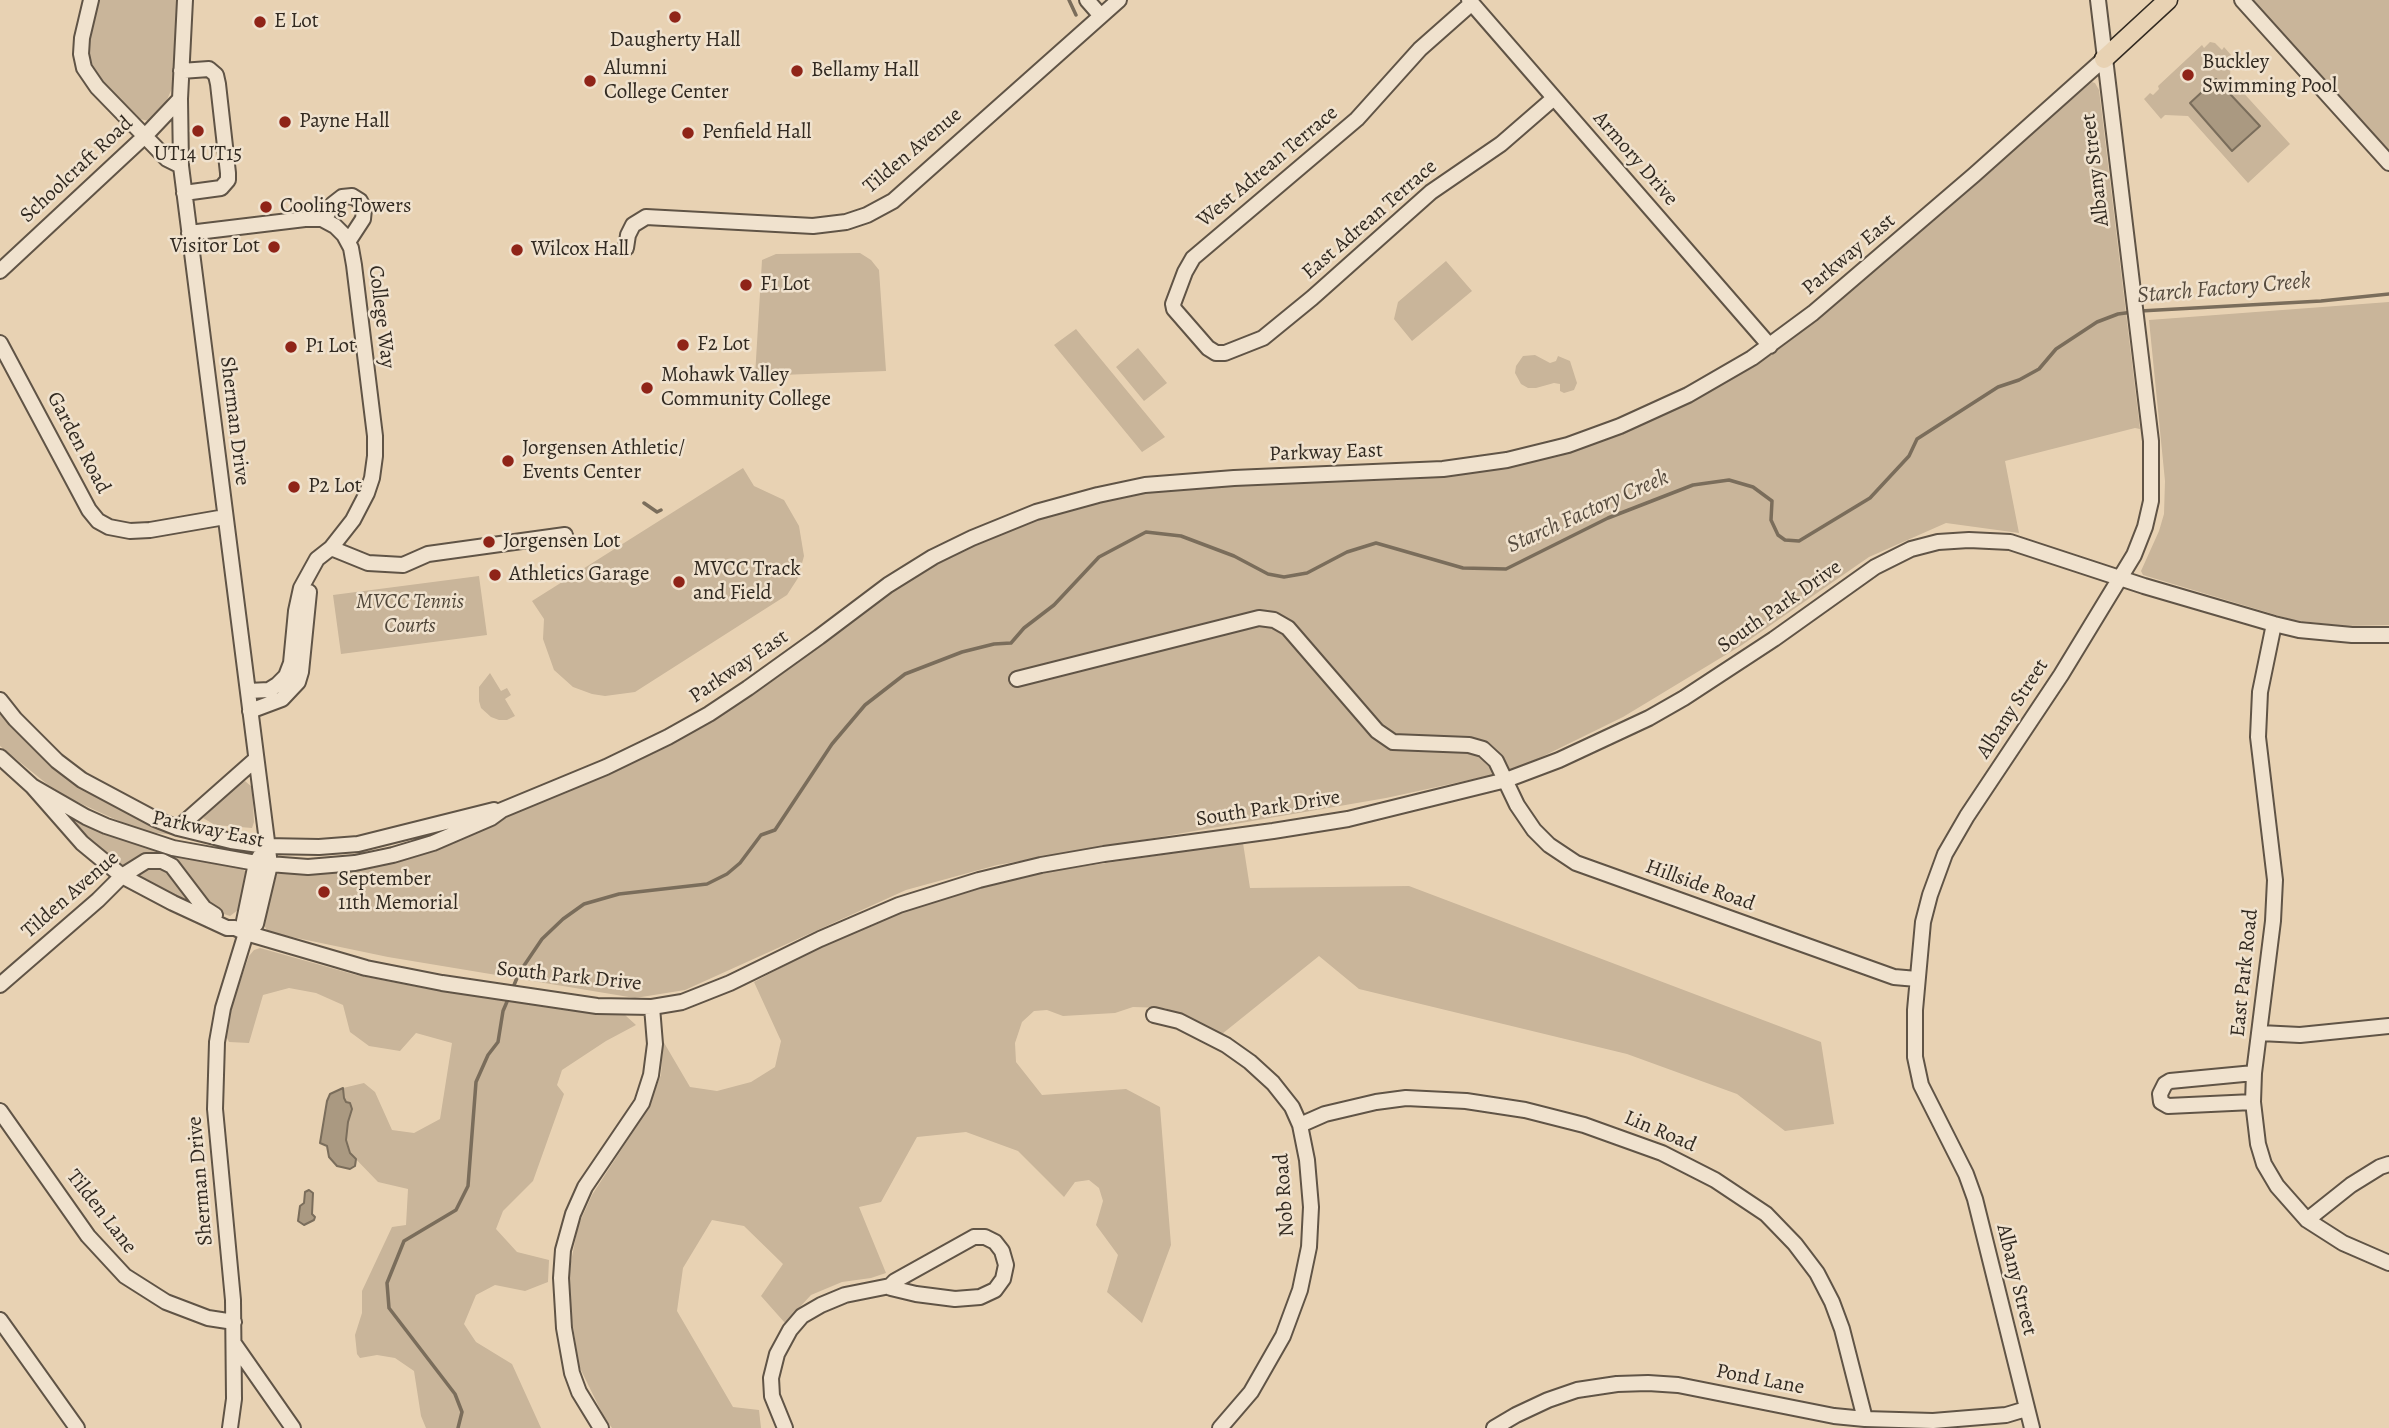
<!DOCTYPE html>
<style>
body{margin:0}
canvas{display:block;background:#e8d2b3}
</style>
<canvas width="2389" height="1428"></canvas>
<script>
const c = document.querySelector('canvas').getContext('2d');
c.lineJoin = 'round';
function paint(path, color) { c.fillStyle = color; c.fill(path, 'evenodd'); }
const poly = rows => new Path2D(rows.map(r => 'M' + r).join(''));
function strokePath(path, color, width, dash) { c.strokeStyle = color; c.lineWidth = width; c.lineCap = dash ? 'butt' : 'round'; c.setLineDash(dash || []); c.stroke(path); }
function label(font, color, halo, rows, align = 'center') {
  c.font = font + ' Alegreya,serif'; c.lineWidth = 5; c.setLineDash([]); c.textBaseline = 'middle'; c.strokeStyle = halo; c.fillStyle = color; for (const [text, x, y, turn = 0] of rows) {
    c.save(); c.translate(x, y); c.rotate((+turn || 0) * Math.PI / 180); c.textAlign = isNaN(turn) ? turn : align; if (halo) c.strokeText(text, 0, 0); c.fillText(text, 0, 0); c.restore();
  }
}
paint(poly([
 [97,0,177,0,173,86,163,109,150,121,139,119,98,77,90,62,88,47],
 [2250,0,2389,0,2389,154],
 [2210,42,2215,43,2222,50,2224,47,2231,55,2230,78,2290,144,2248,183,2188,116,2165,115,2161,119,2144,99,2150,93,2153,95,2159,89,2158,86,2202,45,2204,48],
 [2092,82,2095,83,2099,90,2140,429,2135,428,2005,461,2019,533,1946,523,1869,557,1742,645,1623,717,1515,770,1386,798,997,865,906,890,685,990,635,998,388,957,273,933,267,930,263,924,277,874,300,873,451,842,613,770,928,567,985,538,1040,517,1093,501,1149,491,1241,484,1446,475,1554,455,1611,437,1658,418,1747,370,1807,327],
 [860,253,871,260,879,270,886,371,755,376,762,260,776,254],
 [1446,261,1472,291,1412,341,1394,319,1398,302],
 [2389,302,2389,625,2345,626,2293,620,2143,575,2141,571,2159,531,2164,514,2165,481,2149,320],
 [1076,329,1165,437,1142,452,1054,345],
 [1138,348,1167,383,1144,401,1116,367],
 [1535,355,1550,363,1556,361,1558,356,1570,361,1577,383,1574,390,1564,393,1560,391,1560,384,1554,383,1536,388,1528,388,1521,384,1515,373,1516,366,1523,356],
 [743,468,754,486,784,500,799,526,804,556,798,578,787,595,635,692,605,696,592,694,573,687,554,670,543,639,544,619,532,601],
 [479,576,487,635,341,654,333,595],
 [490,673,501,691,507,688,511,695,505,699,515,716,507,720,499,720,491,717,481,708,479,701,479,687],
 [0,709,69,776,238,849,174,835,149,832,121,822,73,800,47,784,0,746],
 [245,781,252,787,254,822,252,828,215,825,203,818,238,784],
 [65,814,172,853,241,868,246,872,246,877,238,910,230,916,212,910,180,866,121,867,91,844],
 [1243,843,1250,888,1409,886,1821,1042,1834,1124,1785,1131,1737,1094,1627,1054,1359,989,1319,956,1222,1034,1165,1008,1133,1007,1115,1013,1063,1016,1047,1010,1034,1011,1022,1022,1015,1043,1016,1062,1042,1095,1126,1089,1160,1107,1171,1245,1142,1323,1107,1292,1118,1255,1096,1225,1103,1201,1099,1188,1089,1180,1075,1182,1064,1197,1018,1151,966,1132,917,1137,881,1202,859,1207,886,1273,871,1278,842,1282,811,1295,785,1323,761,1296,783,1264,744,1226,712,1220,683,1268,677,1311,733,1407,759,1410,761,1428,612,1428,603,1415,579,1366,571,1313,569,1272,578,1226,592,1195,647,1110,661,1075,663,1041,690,1087,717,1091,751,1082,775,1067,781,1041,754,982,822,946,903,912,982,888,1052,871],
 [163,865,196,908,134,876,136,869],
 [260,948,356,975,423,988,625,1015,636,1025,606,1041,562,1070,557,1085,564,1094,533,1181,503,1211,496,1229,517,1252,549,1260,548,1282,525,1291,495,1285,476,1295,464,1324,476,1342,512,1364,541,1428,426,1428,421,1416,414,1371,395,1358,377,1355,360,1358,357,1354,355,1335,362,1313,362,1291,392,1227,406,1225,408,1189,378,1182,350,1153,346,1140,348,1122,343,1088,364,1083,375,1092,392,1130,414,1133,440,1119,452,1043,416,1033,400,1051,369,1046,350,1032,343,1005,316,993,289,988,263,995,249,1043,229,1042,225,1034,230,1011,249,956,254,950]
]), '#c9b59a');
const water = poly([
 [2216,79,2260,126,2232,151,2190,103,2216,79],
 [343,1088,344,1098,346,1102,350,1103,352,1109,348,1122,346,1140,350,1153,356,1159,355,1166,350,1169,337,1166,329,1157,327,1146,320,1143,327,1101,330,1094,343,1088],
 [309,1190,313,1193,312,1214,315,1217,314,1220,304,1225,298,1221,300,1206,304,1203,305,1192,309,1190]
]);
paint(water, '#aa9981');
strokePath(water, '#7a6d5b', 2);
strokePath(poly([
 [1069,0,1076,15],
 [2140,311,2321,301,2389,294],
 [644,503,657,512,661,510],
 [512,990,519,973,542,939,563,919,584,904,619,894,707,884,727,874,740,863,761,835,775,830,832,744,865,705,905,674,962,652,994,644,1011,643,1024,628,1054,605,1099,557,1146,532,1181,536,1234,556,1268,574,1284,577,1307,573,1347,552,1376,543,1463,568,1506,569,1608,518,1693,485,1729,480,1753,487,1772,501,1771,520,1778,535,1785,540,1799,541,1870,498,1909,456,1917,439,1998,387,2019,380,2039,369,2056,349,2097,322,2118,314,2133,312],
 [458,1428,462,1412,455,1394,389,1308,387,1283,404,1241,456,1210,468,1186,476,1082,488,1055,498,1042,503,1011,509,997]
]), '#7a6d5b', 3.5);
const minor = poly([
 [91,0,82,38,81,54,84,68,97,87,167,159,181,166],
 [185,0,180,99,181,166,270,865,256,924,246,933],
 [1087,0,1101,16],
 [1469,0,1770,346],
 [2242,0,2389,163],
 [1472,3,1420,49,1357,119,1193,258,1185,272,1173,304,1174,309,1208,348,1216,353,1225,353,1263,338,1312,298,1431,192,1501,144,1554,98],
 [181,71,209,69,216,75,218,84,228,173,228,180,221,188,184,193],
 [322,219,328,213,333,204,342,197,352,196,360,201,364,209,363,219,348,242],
 [189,233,305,219,322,219,335,226,344,235,351,248,354,265,375,436,375,456,372,478,367,493,353,520,331,548,317,559,301,588,296,611,291,663,286,676,277,685,269,690,248,691],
 [626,248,628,235,633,225,646,217,813,226,846,222,867,215,893,201,1119,0],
 [0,271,145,136,180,99],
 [0,343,89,510,98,521,109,527,130,531,150,530,225,517],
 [331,548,368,563,403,565,428,554,565,535],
 [2274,624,2260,692,2258,737,2275,880,2273,921,2254,1073,2253,1102,2258,1144,2264,1164,2277,1186,2307,1220,2343,1243,2389,1263],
 [1017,679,1259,618,1274,620,1288,628,1377,731,1393,742,1469,745,1483,749,1496,761,1517,805,1534,830,1549,845,1576,863,1894,977,1917,979],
 [0,700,15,719,57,761,82,780,155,819,178,828,231,841,266,846,319,847,358,844,494,810],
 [250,711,282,699,298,682,301,672,309,592],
 [0,757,32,786,86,817,106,826,173,848,256,863,308,867,355,863,393,855,433,843,491,818,502,810,606,767,668,737,709,714,748,688,819,637,888,585,933,557,972,538,1036,512,1098,495,1145,485,1234,478,1443,469,1507,460,1568,445,1620,426,1688,395,1752,358,1813,313,1974,175,2104,59],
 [32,786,82,843,122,876,173,903,227,928,235,928,246,933,366,968,442,983,597,1006,652,1007,682,1002,730,983,820,939,899,905,979,880,1041,865,1104,854,1273,831,1348,819,1506,780,1559,760,1649,718,1684,698,1774,639,1875,567,1911,549,1938,542,1969,540,2010,542,2144,586,2274,624,2299,630,2352,635,2389,635],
 [178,828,256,759],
 [0,985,98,900,122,876,146,861,162,861,172,866,204,908,215,915],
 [1154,1015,1179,1021,1226,1045,1250,1062,1273,1083,1292,1107,1300,1125,1307,1160,1311,1207,1309,1247,1300,1290,1283,1336,1251,1392,1220,1428],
 [2260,1033,2300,1035,2389,1026],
 [2253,1102,2168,1106,2161,1102,2160,1094,2165,1084,2170,1081,2254,1073],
 [0,1111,88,1236,125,1276,166,1302,208,1318,234,1322],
 [1300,1125,1325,1114,1376,1102,1406,1098,1466,1101,1525,1110,1584,1125,1662,1153,1715,1180,1766,1214,1795,1244,1817,1273,1832,1302,1842,1329,1865,1419],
 [2307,1220,2351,1185,2380,1167,2389,1164],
 [974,1237,985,1237,995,1242,1002,1251,1006,1265,1003,1279,995,1290,980,1297,955,1299,916,1294,891,1288,890,1286,895,1281,974,1237],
 [0,1320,77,1428],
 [235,1345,293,1428],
 [230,1428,234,1399,233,1300,215,1109,217,1042,223,1008,246,933,244,921,256,863,260,856],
 [601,1428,579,1392,572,1373,564,1328,561,1278,563,1250,573,1214,585,1187,642,1103,651,1075,655,1044,652,1007],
 [785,1428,772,1396,771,1378,777,1354,790,1330,802,1316,821,1305,845,1295,890,1286],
 [1494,1428,1516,1415,1548,1400,1577,1390,1617,1384,1648,1383,1678,1385,1834,1416,1865,1419,1933,1421,2006,1415,2026,1409],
 [2032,1428,1975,1199,1966,1174,1921,1085,1915,1057,1915,1010,1923,922,1930,895,1945,854,1967,816,2061,675,2134,555,2145,527,2151,501,2151,441,2098,0]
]);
const major = poly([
 [2104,59,2168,0]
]);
strokePath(minor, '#605446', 18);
strokePath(major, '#322a21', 21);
strokePath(minor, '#f0e2ce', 14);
strokePath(major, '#e8d2b3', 18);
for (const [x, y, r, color] of [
 [675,17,7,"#8f2418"],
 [260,22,7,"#8f2418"],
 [797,71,7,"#8f2418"],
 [2188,75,7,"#8f2418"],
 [590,81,7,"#8f2418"],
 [285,122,7,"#8f2418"],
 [198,131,7,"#8f2418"],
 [688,133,7,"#8f2418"],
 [266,207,7,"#8f2418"],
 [274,247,7,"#8f2418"],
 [517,250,7,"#8f2418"],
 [746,285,7,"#8f2418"],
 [683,345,7,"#8f2418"],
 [291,347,7,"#8f2418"],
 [647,388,7,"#8f2418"],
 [508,461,7,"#8f2418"],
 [294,487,7,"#8f2418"],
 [489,542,7,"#8f2418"],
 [495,575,7,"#8f2418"],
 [679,582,7,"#8f2418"],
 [324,892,7,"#8f2418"]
]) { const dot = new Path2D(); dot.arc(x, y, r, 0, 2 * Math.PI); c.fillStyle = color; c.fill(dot); strokePath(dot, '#f0e2ce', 2.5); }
label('21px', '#322a21', '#f0e2ce', [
 ["E Lot",274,22],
 ["Daugherty Hall",675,41,"center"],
 ["Buckley",2202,63],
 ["Swimming Pool",2202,87],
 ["Alumni",604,69],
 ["College Center",604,93],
 ["Bellamy Hall",811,71],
 ["Payne Hall",299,122],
 ["Penfield Hall",702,133],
 ["UT14 UT15",198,155,"center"],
 ["Cooling Towers",280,207],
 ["Visitor Lot",260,247,"right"],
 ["Wilcox Hall",531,250],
 ["F1 Lot",760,285],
 ["F2 Lot",697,345],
 ["P1 Lot",305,347],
 ["Mohawk Valley",661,376],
 ["Community College",661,400],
 ["Jorgensen Athletic/",522,449],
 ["Events Center",522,473],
 ["P2 Lot",308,487],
 ["Jorgensen Lot",503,542],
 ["MVCC Track",693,570],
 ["and Field",693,594],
 ["Athletics Garage",509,575],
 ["September",338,880],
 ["11th Memorial",338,904]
], 'left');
label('21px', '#322a21', '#f0e2ce', [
 ["Tilden Avenue",913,151,-40],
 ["Armory Drive",1635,159,49],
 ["West Adrean Terrace",1268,167,-40],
 ["Schoolcraft Road",77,170,-43],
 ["Albany Street",2096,170,-97],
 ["East Adrean Terrace",1370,220,-41],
 ["Parkway East",1849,255,-40],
 ["College Way",381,317,83],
 ["Sherman Drive",234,421,83],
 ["Garden Road",78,443,62],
 ["Parkway East",1326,453,-2],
 ["South Park Drive",1780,607,-35],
 ["Parkway East",739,667,-34],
 ["Albany Street",2013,709,-57],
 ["South Park Drive",1268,809,-9],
 ["Parkway East",208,830,12],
 ["Hillside Road",1700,886,20],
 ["Tilden Avenue",71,895,-41],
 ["East Park Road",2245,973,-84],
 ["South Park Drive",569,977,6],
 ["Lin Road",1660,1132,23],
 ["Sherman Drive",201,1181,-95],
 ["Nob Road",1285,1195,-94],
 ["Tilden Lane",101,1212,52],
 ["Albany Street",2016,1280,76],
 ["Pond Lane",1760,1380,11]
]);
label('italic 21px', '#504639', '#f0e2ce', [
 ["MVCC Tennis",410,603],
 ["Courts",410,627]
]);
label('italic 23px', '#564b3e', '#f0e2ce', [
 ["Starch Factory Creek",2224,289,-5],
 ["Starch Factory Creek",1588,512,-24]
]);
</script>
